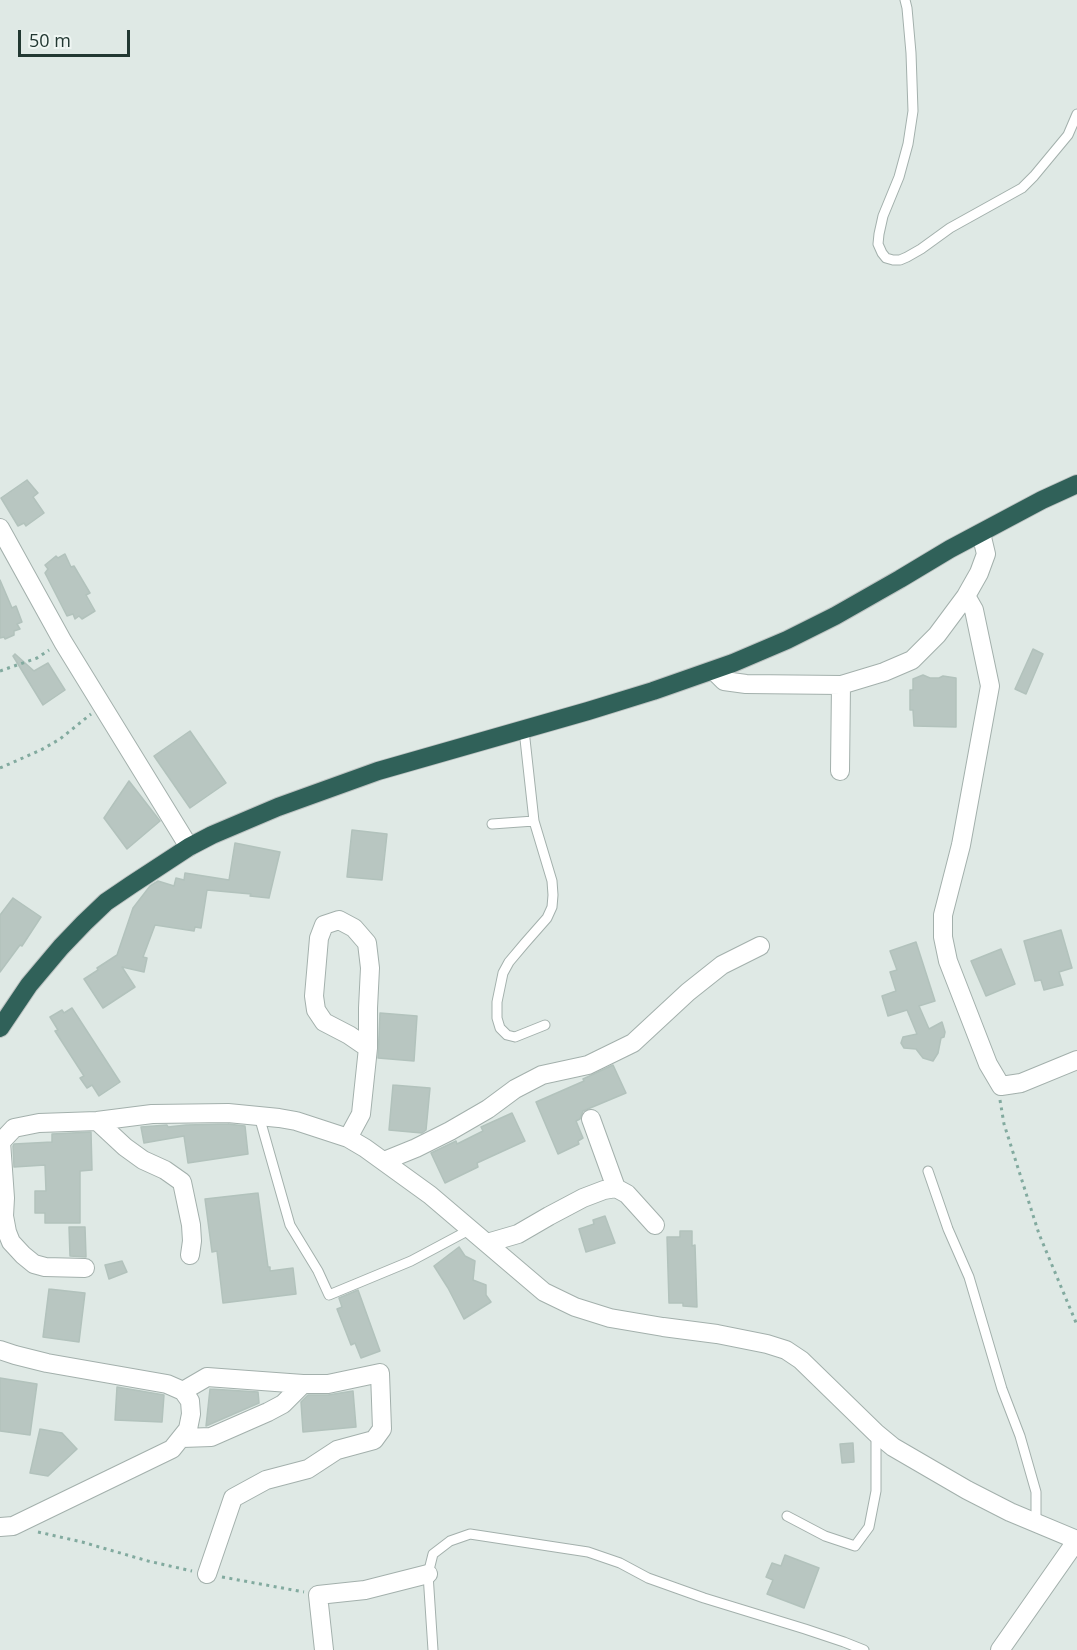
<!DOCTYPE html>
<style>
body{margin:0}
#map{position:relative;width:1077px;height:1650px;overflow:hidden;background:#dfe9e5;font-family:"Open Sans",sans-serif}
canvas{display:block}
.scale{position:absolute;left:18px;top:30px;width:112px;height:27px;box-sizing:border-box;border:3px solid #223832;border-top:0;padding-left:8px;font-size:18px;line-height:21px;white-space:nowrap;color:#223832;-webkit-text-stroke:4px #eff6f3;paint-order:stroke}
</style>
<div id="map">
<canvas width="1077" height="1650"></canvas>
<div class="scale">50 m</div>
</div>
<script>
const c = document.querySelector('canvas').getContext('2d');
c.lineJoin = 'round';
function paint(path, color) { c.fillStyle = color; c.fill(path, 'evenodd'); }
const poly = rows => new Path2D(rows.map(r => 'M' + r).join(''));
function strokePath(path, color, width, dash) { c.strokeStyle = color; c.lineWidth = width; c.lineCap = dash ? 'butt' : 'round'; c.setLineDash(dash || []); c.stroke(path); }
const building = poly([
 [27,480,38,493,33,497,44,513,26,526,24,523,18,526,1,498,27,480],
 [65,554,71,567,74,566,90,593,86,595,95,611,82,619,79,616,75,619,73,614,67,616,45,573,48,569,45,565,56,556,58,558,65,554],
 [0,580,12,608,16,606,22,622,17,624,20,629,14,631,14,635,5,639,4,637,0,638,0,580],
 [1033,649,1043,654,1026,694,1015,689,1033,649],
 [15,654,34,671,48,663,65,690,43,705,13,656,15,654],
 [923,675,930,678,939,678,943,676,956,678,956,727,914,726,913,710,910,710,910,690,913,690,913,679,923,675],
 [190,731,226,783,190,808,154,756,190,731],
 [129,781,160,821,127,849,104,818,129,781],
 [352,830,387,834,382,880,347,877,352,830],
 [235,843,280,852,269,898,250,896,251,894,207,890,201,928,195,927,194,931,155,925,143,957,147,958,144,972,122,967,135,987,103,1008,84,979,98,970,97,968,117,955,133,908,150,886,158,881,174,886,176,878,184,880,185,873,229,880,235,843],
 [13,898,41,917,22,946,20,945,0,972,0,915,13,898],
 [1061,930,1072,968,1059,972,1063,985,1044,990,1041,980,1035,981,1024,941,1061,930],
 [916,942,935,1001,919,1006,929,1029,942,1022,945,1032,944,1037,941,1038,938,1053,933,1061,923,1058,916,1049,904,1048,901,1043,903,1037,917,1034,907,1010,888,1016,882,996,896,991,890,972,897,970,890,951,916,942],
 [1001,949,1015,984,986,996,971,961,1001,949],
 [72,1008,120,1082,99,1096,92,1085,87,1088,80,1078,84,1076,55,1031,58,1030,50,1017,62,1010,64,1013,72,1008],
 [380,1013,417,1016,414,1061,378,1058,380,1013],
 [613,1065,626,1093,583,1111,580,1119,576,1121,583,1138,578,1141,579,1144,558,1154,536,1102,584,1081,583,1079,613,1065],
 [393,1085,430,1088,426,1130,422,1133,389,1130,393,1085],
 [512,1113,525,1141,477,1163,478,1167,445,1183,431,1153,456,1141,457,1144,483,1131,481,1127,512,1113],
 [228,1124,245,1126,248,1154,188,1163,184,1136,144,1143,141,1127,167,1125,168,1127,186,1125,228,1124],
 [91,1132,92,1170,80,1171,80,1223,45,1223,45,1213,35,1213,35,1191,46,1191,45,1165,14,1167,13,1146,14,1144,52,1142,52,1134,91,1132],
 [258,1193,268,1267,270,1267,270,1271,293,1268,296,1294,223,1303,217,1251,212,1252,205,1199,258,1193],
 [605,1216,615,1243,586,1252,579,1229,594,1224,593,1220,605,1216],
 [69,1227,85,1227,86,1257,70,1256,69,1227],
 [680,1231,692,1231,692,1246,695,1245,697,1307,683,1306,683,1303,669,1303,667,1237,680,1237,680,1231],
 [459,1247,465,1256,475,1261,473,1280,486,1285,486,1295,491,1302,464,1319,448,1288,434,1266,459,1247],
 [122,1261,127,1272,109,1279,105,1265,122,1261],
 [49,1289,85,1293,79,1342,43,1337,49,1289],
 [358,1290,380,1351,361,1358,355,1343,351,1345,337,1309,342,1307,339,1298,358,1290],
 [0,1378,37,1384,30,1435,0,1431,0,1378],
 [117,1387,164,1395,162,1422,115,1420,117,1387],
 [210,1389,258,1392,259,1403,206,1426,210,1389],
 [353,1391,356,1427,303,1432,301,1402,308,1395,328,1395,353,1391],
 [40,1429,62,1433,77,1449,48,1476,30,1473,40,1429],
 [853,1443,854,1462,842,1463,840,1444,853,1443],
 [785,1555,819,1568,804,1608,767,1594,773,1580,766,1577,772,1563,781,1566,785,1555]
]);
paint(building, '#b8c6c1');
strokePath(building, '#b2c2bc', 1.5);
const lane = poly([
 [905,0,907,8,911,53,913,111,908,144,899,177,883,216,879,234,878,244,882,253,886,258,893,260,900,260,907,257,921,249,950,228,1022,188,1034,176,1068,135,1077,114],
 [524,730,534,821,552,881,553,895,552,907,547,918,525,943,509,962,503,973,497,1002,497,1018,500,1028,507,1035,515,1037,545,1025],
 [492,824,534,821],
 [259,1116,290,1225,318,1271,329,1295,411,1261,471,1229],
 [928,1171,948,1229,969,1277,1002,1389,1020,1436,1036,1492,1036,1522],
 [787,1516,825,1536,855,1546,869,1527,876,1491,876,1433],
 [433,1650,428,1574,433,1554,450,1541,470,1534,588,1552,620,1563,648,1578,704,1598,805,1629,844,1642,864,1650]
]);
const street = poly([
 [0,528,63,642,189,847],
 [981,533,986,554,979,573,966,596,974,610,990,686,961,845,943,915,943,937,948,961,988,1064,1001,1086,1021,1083,1077,1060],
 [714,671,724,681,746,684,841,685,884,672,912,660,937,635,966,596],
 [840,771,841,685],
 [591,1119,616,1188],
 [97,1121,125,1147,143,1160,165,1170,182,1182,191,1225,192,1241,190,1255],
 [348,1138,361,1114,368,1048,368,1008,370,968,367,943,354,928,339,920,324,925,319,938,314,996,316,1010,324,1022,349,1035,368,1048],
 [1,1142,5,1198,4,1216,7,1232,11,1242,23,1255,34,1264,45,1267,85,1268],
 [0,1143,14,1128,39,1123,97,1121,152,1114,228,1113,279,1118,296,1121,348,1138,365,1148,430,1195,544,1292,575,1307,610,1318,663,1327,717,1334,767,1344,786,1350,801,1360,876,1433,893,1447,967,1490,1010,1512,1077,1540],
 [384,1161,416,1148,450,1131,488,1109,515,1089,542,1075,588,1065,633,1043,688,992,722,965,760,946],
 [487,1243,518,1234,549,1216,583,1198,604,1190,616,1188,627,1194,655,1225],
 [0,1350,15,1355,47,1363,167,1384,183,1391,190,1401,191,1414,188,1429,172,1449,13,1526,0,1527],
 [182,1438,211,1437,268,1412,283,1404,303,1384,207,1377,183,1391],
 [207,1574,233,1498,266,1480,308,1469,337,1450,374,1440,382,1429,380,1373,328,1384,303,1384],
 [324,1650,318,1595,365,1590,428,1574],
 [1000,1650,1077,1540]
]);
const highway = poly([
 [0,1028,29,985,61,947,84,923,106,902,131,885,189,847,212,835,278,807,378,771,588,711,653,691,733,663,787,640,835,616,900,579,950,549,1042,500,1077,484]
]);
strokePath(lane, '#a3b0ac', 11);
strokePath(street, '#a3b0ac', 20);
strokePath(highway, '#bdc3c2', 20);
strokePath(poly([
 [0,671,37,658,49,650],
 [0,768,41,750,60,739,91,714],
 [1000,1100,1004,1124,1039,1234,1077,1325],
 [38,1532,82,1542,148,1561,192,1571],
 [222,1577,304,1592]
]), '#82aa9f', 3, [3, 4.5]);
strokePath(lane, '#fff', 9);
strokePath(street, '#fff', 18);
strokePath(highway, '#306159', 18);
</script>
